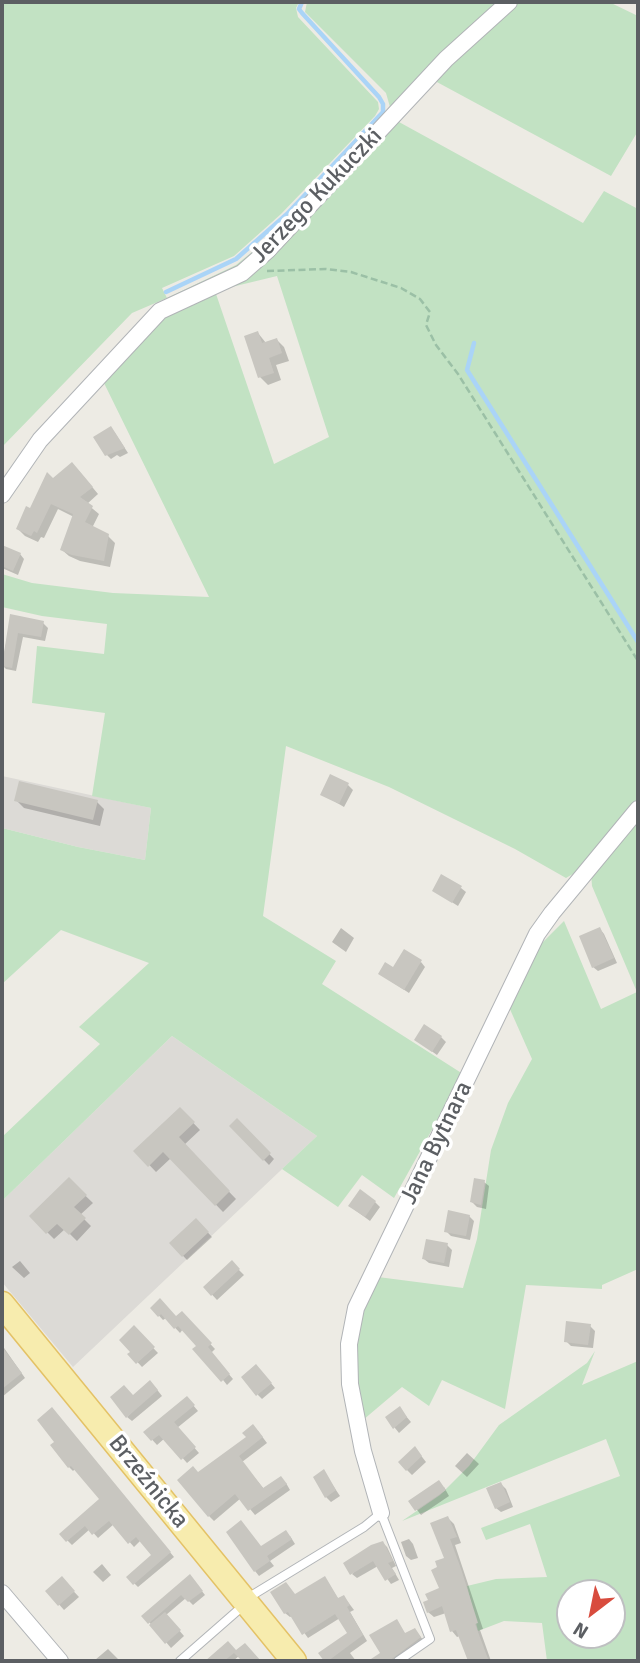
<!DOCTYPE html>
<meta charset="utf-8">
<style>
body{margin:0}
#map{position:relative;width:640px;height:1663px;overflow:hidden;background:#edebe4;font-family:Signika,sans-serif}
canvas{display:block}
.frame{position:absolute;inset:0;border:4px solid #5c5f63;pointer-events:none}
.north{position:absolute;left:556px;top:1579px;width:70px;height:70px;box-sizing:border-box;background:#fff;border:2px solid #bebfc1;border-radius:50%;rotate:212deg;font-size:19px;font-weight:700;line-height:28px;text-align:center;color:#5c5f63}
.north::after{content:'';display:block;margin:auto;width:24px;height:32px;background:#d84c3e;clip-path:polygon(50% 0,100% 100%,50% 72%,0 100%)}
</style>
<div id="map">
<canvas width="640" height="1663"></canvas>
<div class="frame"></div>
<div class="north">N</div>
</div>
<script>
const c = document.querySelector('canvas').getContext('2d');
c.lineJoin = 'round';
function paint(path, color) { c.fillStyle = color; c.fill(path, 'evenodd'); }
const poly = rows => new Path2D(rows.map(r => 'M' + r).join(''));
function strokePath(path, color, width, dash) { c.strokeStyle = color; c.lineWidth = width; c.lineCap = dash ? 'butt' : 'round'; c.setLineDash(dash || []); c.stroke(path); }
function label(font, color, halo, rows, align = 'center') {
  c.font = font + ' Signika,sans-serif'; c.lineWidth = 7; c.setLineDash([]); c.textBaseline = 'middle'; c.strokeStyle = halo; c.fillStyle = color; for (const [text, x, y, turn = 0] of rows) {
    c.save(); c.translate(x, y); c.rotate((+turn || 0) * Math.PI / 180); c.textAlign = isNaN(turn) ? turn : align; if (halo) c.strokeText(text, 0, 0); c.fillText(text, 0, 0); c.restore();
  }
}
paint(poly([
 [2,776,151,808,145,860,78,847,2,828],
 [172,1036,317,1136,73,1367,2,1282,2,1201]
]), '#dcdad6');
paint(poly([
 [2,2,299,2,296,8,298,17,378,102,379,109,375,116,281,214,234,256,162,288,167,298,236,265,252,252,289,219,387,115,390,107,386,93,305,12,307,2,609,2,638,16,638,131,611,176,435,81,399,122,583,223,604,191,638,209,638,802,583,868,566,878,515,849,389,787,286,746,263,916,336,961,322,984,463,1074,394,1198,362,1175,338,1207,282,1169,317,1136,172,1036,2,1201,2,1137,100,1044,79,1027,149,963,61,930,2,984,2,828,78,847,145,860,151,808,92,796,105,713,32,703,37,646,104,654,107,624,42,616,2,607,2,574,32,583,113,593,209,597,104,383,171,309,167,298,132,313,2,447],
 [277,276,329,437,274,464,215,291],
 [638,819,638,1269,602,1285,602,1289,526,1285,505,1409,442,1380,429,1406,402,1387,363,1420,357,1393,355,1342,364,1305,378,1277,463,1288,477,1239,491,1150,508,1103,532,1059,509,1007,535,950,564,921,601,1009,637,992,592,886,591,873],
 [595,1351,582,1385,638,1361,638,1661,547,1661,542,1623,504,1621,478,1631,467,1586,496,1579,547,1577,530,1524,486,1540,481,1528,620,1476,606,1439,402,1521,440,1495,469,1466,499,1425,587,1363],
 [570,1593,612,1593,612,1635,570,1635]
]), '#c2e2c3');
paint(poly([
 [258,333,266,343,277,340,284,347,289,361,276,365,281,380,268,385,260,377],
 [115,433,128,453,120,457,117,455,111,459,106,454],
 [79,471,98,494,87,504,99,514,92,528,108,536,115,543,110,567,80,561,69,556,62,550,74,517,58,509,44,538,41,537,38,542,25,536,18,529,53,480],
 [3,547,20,554,24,559,18,575,2,568],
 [11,616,43,623,48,628,45,641,23,637,16,671,6,669,2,665],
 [348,785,353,790,344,807,322,794],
 [16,800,97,802,104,809,100,826,24,808],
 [461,888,466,892,458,906,434,891],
 [341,928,354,938,346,952,332,942],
 [600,929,604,934,617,963,598,971,593,967],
 [421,962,425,967,409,993,380,974],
 [441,1037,446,1042,437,1055,416,1040],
 [180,1109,200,1130,184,1145,236,1199,223,1212,171,1158,156,1172,136,1151],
 [237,1121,274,1159,269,1165,231,1126],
 [69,1180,93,1203,80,1215,91,1226,77,1241,65,1229,54,1239,31,1216],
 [484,1182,489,1186,486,1209,477,1207,472,1202],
 [375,1202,380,1207,370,1221,355,1210],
 [469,1216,474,1221,470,1240,451,1236,446,1231],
 [196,1220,212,1237,187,1260,171,1243],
 [447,1245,452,1250,449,1267,429,1263,424,1259],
 [20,1261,30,1273,24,1278,12,1267],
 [232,1263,244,1275,217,1300,205,1287],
 [152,1308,176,1319,182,1314,215,1349,211,1353,233,1379,227,1385,183,1329,180,1333,166,1318,163,1320],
 [590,1326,595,1331,593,1348,571,1346,566,1341],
 [134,1328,158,1353,142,1367,130,1354,132,1352],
 [2,1345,25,1378,2,1397],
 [261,1371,275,1388,262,1399,258,1395],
 [155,1387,162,1396,132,1421,127,1417],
 [187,1398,198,1411,177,1428,199,1453,187,1463,165,1438,157,1445,146,1433],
 [400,1409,411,1422,399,1433,387,1418],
 [56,1414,174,1557,138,1587,128,1577,154,1555,141,1540,134,1547,114,1524,98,1538,90,1529,72,1545,62,1535,101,1500,75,1469,73,1471,69,1467,56,1442],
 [258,1431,267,1443,242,1462,264,1489,286,1483,290,1490,255,1515,241,1498,214,1521,209,1516,199,1474],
 [419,1453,426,1462,412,1475,400,1463],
 [467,1453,479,1464,467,1477,455,1466],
 [324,1472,340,1496,331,1502,326,1497],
 [501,1484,506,1489,513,1507,501,1512,496,1508],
 [444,1487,449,1496,421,1515,411,1502],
 [448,1518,454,1524,461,1543,455,1545,483,1629,480,1630,491,1661,470,1661,460,1636,457,1637,452,1631,446,1613,434,1617,428,1612,441,1589,446,1559],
 [290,1536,295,1544,270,1561,274,1566,259,1576,255,1571,262,1548],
 [409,1539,413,1544,418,1558,411,1560,406,1556,401,1542],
 [383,1543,387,1547,396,1566,392,1568,399,1580,391,1584,378,1566,357,1578,352,1574],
 [102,1564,111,1575,103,1582,93,1572],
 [325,1578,339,1600,343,1597,348,1602,354,1610,350,1612,367,1641,350,1653,356,1661,327,1661,321,1653,349,1633,340,1618,308,1638,292,1616,290,1617,285,1613,295,1596],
 [62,1579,79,1597,64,1610,48,1592],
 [193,1580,205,1595,193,1605,186,1598,166,1615,184,1636,171,1648,144,1616],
 [396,1621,406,1635,419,1635,425,1642,397,1661,369,1661,382,1653],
 [228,1643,236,1652,245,1645,259,1661,244,1661,239,1656,233,1661,207,1661],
 [108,1649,120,1661,96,1661,95,1660]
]), '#0003');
strokePath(poly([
 [166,292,236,259,287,214,383,112,383,104,379,97,302,13,299,9,302,2],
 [474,343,467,370,638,642]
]), '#aad4f7', 4.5);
paint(poly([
 [258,331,262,343,277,338,282,353,269,358,274,373,258,378,244,336],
 [111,426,125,448,105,456,93,437],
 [72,462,93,487,80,497,93,506,85,522,109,534,104,561,72,555,60,550,73,514,51,504,37,533,34,531,31,536,16,529,26,506,30,508,47,472,53,478],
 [2,545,21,553,13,571,2,566],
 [10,614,44,621,41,637,18,633,12,668,2,666],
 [330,774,349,783,339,804,320,795],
 [19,781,98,800,93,820,14,801],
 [441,874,462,886,452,903,432,891],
 [600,927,614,958,592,968,579,936],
 [404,949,422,960,404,990,378,974,385,962,393,967],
 [424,1024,442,1036,432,1052,414,1040],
 [180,1107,195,1122,179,1137,230,1191,215,1206,163,1152,148,1167,133,1151],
 [237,1118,271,1153,263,1161,229,1126],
 [69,1177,87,1195,74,1207,86,1218,69,1235,57,1224,46,1234,29,1216],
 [474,1178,485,1180,481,1205,470,1202],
 [360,1189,376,1201,365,1217,348,1206],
 [448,1210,470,1215,466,1236,444,1232],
 [196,1218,209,1232,182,1257,169,1243],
 [426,1239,448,1243,444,1263,422,1259],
 [232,1260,240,1269,211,1296,203,1287],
 [160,1298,176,1316,182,1311,212,1343,208,1347,230,1374,221,1382,192,1349,196,1346,178,1326,174,1329,161,1314,158,1317,150,1308],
 [566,1321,591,1324,588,1345,564,1342],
 [134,1325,155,1347,136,1364,127,1354,130,1352,119,1340],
 [2,1347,22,1373,2,1389],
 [256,1364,272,1383,256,1396,241,1377],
 [150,1380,158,1390,126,1418,110,1397,124,1385,133,1395],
 [187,1396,195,1405,174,1422,196,1447,181,1460,159,1435,151,1441,143,1432],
 [400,1406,407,1417,393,1429,385,1417],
 [52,1407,171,1552,133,1585,126,1577,151,1555,136,1537,128,1544,109,1521,92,1535,85,1526,66,1542,59,1534,99,1499,71,1466,68,1468,50,1445,54,1442,37,1420],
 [253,1424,263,1437,239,1456,263,1488,281,1476,287,1484,248,1511,235,1494,208,1517,177,1480,193,1466,198,1472,246,1437,242,1433],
 [415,1446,422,1456,406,1471,398,1462],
 [324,1469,336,1490,325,1498,313,1477],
 [439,1480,446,1490,415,1511,408,1501],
 [501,1482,510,1502,495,1509,486,1488],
 [448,1516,457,1537,450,1539,461,1569,478,1623,475,1624,488,1659,482,1661,468,1661,456,1630,450,1632,442,1606,427,1613,423,1602,428,1600,425,1594,439,1588,431,1570,437,1567,435,1561,444,1558,430,1523],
 [241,1520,261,1546,286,1530,292,1539,267,1556,270,1561,254,1572,226,1532],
 [383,1541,393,1561,388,1563,396,1574,385,1581,373,1561,350,1575,343,1563,371,1545],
 [190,1574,203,1591,188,1602,181,1595,148,1624,141,1616],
 [62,1576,75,1591,58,1606,45,1591],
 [325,1576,338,1598,344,1595,350,1605,347,1607,363,1635,328,1661,324,1661,318,1653,347,1633,335,1614,302,1635,288,1612,284,1614,270,1592,286,1582,295,1594],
 [165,1612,181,1630,165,1644,149,1625],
 [397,1619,405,1633,415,1628,421,1637,389,1661,368,1661,380,1653,369,1635],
 [228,1641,236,1650,245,1643,261,1661,242,1661,234,1653,224,1661,205,1661]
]), '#c8c6c0');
const service = poly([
 [246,1599,364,1527,381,1513,430,1639,398,1661],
 [180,1661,244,1605]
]);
const minor = poly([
 [2,495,40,440,160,311,242,273,267,251,446,59,509,2],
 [381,1513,363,1451,350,1384,349,1344,356,1308,537,934,552,913,638,809],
 [2,1593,60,1661]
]);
const primary = poly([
 [2,1304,294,1661]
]);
strokePath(service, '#b1b4b7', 10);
strokePath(minor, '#b1b4b7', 18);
strokePath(primary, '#e4c266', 27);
strokePath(poly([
 [267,271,326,269,351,272,401,288,420,299,430,312,426,325,436,345,458,374,638,661]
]), '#9bc0a6', 2.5, [7, 3.5]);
strokePath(service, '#fff', 8);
strokePath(minor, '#fff', 16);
strokePath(primary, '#f7ecae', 24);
label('24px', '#5c5f63', '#fff', [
 ["Jerzego Kukuczki",317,196,-46],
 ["Jana Bytnara",437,1143,-64],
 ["Brzeźnicka",148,1482,51]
]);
</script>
